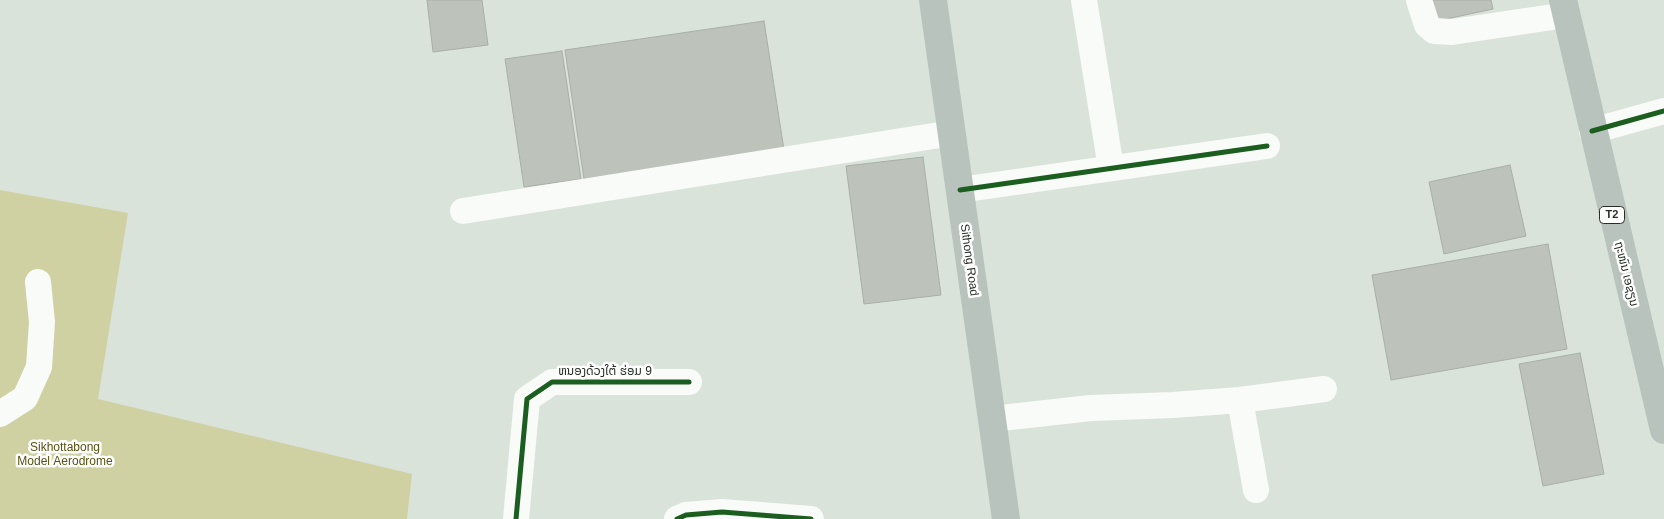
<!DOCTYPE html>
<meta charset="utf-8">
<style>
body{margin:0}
canvas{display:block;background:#d9e3d9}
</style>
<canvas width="1664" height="519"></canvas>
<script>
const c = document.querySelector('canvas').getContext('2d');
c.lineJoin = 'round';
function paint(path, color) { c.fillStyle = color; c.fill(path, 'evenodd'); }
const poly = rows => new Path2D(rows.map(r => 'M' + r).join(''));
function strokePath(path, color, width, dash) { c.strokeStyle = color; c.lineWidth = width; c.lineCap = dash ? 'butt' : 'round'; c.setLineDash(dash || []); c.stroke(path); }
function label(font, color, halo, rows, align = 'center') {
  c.font = font + ' Arial,"Noto Sans Lao",sans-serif'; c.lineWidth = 5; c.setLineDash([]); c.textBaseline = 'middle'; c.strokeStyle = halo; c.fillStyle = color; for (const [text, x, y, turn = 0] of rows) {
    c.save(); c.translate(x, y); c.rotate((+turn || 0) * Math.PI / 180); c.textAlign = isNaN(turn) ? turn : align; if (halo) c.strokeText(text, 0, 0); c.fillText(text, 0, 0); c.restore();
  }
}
paint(poly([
 [0,190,128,213,98,399,412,474,407,519,0,519]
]), '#d0d1a2');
const building = poly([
 [427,0,482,0,488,45,433,52,427,0],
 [1427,0,1491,0,1493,9,1432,22,1427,0],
 [764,21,784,150,584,179,565,50,764,21],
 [562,51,581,179,524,187,505,59,562,51],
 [923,157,941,295,864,304,846,166,923,157],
 [1510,165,1526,236,1444,254,1429,182,1510,165],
 [1548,244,1567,349,1391,380,1372,275,1548,244],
 [1580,353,1604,474,1543,486,1519,364,1580,353]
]);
paint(building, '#bdc3bb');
strokePath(building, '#a9afa6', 1);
strokePath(poly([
 [1084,0,1111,168],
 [1419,0,1427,25,1434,31,1452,32,1566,15],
 [1592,131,1664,111],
 [960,190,1267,146],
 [463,211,952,133],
 [1240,400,1256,490],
 [0,414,25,398,39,367,42,322,38,282],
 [992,419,1091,408,1173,405,1240,400,1324,389],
 [516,519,527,399,552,382,689,382],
 [677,519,686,515,722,512,811,519]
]), '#f9fbf9', 26);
strokePath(poly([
 [933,0,1006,519],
 [1563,0,1664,430]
]), '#b8c3be', 28);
strokePath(poly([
 [1592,131,1664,111],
 [960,190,1267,146],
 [516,519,527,399,552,382,689,382],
 [677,519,686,515,722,512,811,519]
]), '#1b5e20', 5);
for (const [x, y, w] of [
 [1612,215,25]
]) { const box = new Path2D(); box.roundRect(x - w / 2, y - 8.5, w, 17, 4); c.fillStyle = '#fff'; c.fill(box); strokePath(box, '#272e27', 1); }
label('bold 11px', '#272e27', null, [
 ["T2",1612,215]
]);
label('12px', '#272e27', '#fff', [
 ["Sithong Road",969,260,82],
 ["ຖະໜົນ ເອຊຽນ",1626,274,76],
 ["ຫນອງດ້ວງໃຕ້ ຮ່ອມ 9",605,372]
]);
label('12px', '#585312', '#fff', [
 ["Sikhottabong",65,448],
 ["Model Aerodrome",65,462]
]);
</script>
